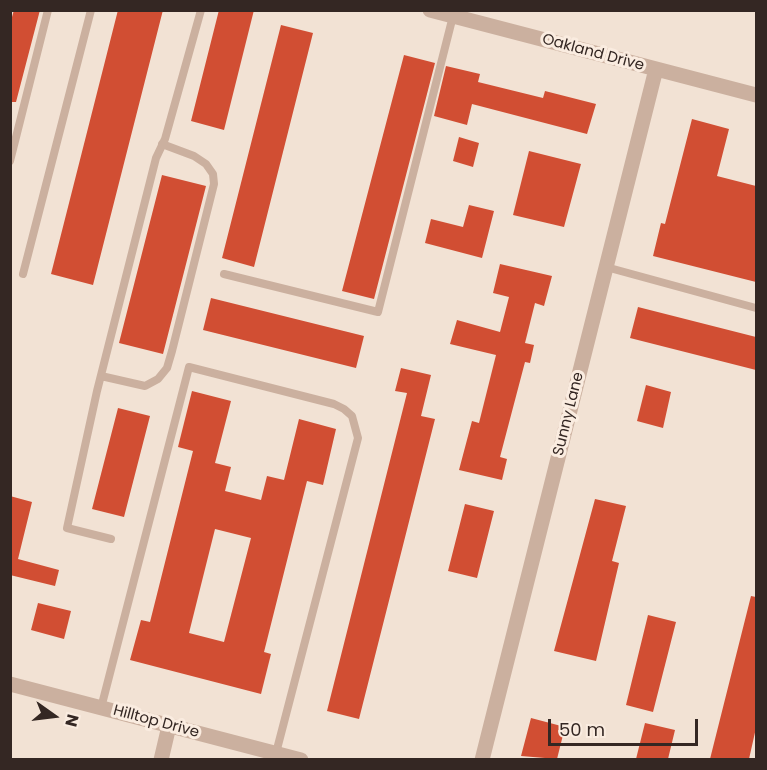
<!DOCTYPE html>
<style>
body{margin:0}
#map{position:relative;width:767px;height:770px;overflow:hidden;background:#f2e2d4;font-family:Poppins,sans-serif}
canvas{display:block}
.frame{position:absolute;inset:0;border:12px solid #342723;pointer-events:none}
.north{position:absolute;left:24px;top:686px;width:60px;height:60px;-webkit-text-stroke:4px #faece0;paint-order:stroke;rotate:104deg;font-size:16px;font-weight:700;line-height:24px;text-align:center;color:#342723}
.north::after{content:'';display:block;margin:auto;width:21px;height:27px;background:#342723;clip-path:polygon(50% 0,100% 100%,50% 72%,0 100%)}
.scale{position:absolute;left:548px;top:719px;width:150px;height:27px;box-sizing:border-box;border:3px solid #342723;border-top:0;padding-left:8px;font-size:18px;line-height:21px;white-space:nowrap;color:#342723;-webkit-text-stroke:4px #faece0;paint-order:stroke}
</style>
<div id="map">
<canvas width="767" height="770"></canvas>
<div class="frame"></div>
<div class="north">N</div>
<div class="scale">50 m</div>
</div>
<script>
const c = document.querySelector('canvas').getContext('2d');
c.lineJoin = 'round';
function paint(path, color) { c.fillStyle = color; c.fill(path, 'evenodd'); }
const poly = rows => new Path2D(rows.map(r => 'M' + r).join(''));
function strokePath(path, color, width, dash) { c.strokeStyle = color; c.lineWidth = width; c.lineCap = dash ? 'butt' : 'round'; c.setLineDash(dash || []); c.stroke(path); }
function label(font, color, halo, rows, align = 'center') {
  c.font = font + ' Poppins,sans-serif'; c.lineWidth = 6; c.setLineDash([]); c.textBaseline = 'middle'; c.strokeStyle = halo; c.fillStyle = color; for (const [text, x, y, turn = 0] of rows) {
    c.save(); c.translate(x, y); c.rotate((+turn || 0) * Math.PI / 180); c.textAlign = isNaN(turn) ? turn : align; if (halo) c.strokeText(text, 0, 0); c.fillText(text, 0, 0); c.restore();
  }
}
paint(poly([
 [14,10,40,10,16,102,10,102,10,24],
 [118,10,163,10,93,285,51,274],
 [219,10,254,10,224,130,191,121],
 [281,25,313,33,254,267,222,258],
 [404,55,435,63,374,299,342,291],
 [446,66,480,74,478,82,543,98,545,91,596,104,587,134,472,104,467,125,434,116],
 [692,119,729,129,717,176,756,186,756,282,653,256,661,223,665,224],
 [459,137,479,143,473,167,453,161],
 [529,151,581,164,564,227,513,215],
 [162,175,206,186,163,354,119,343],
 [469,205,494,211,482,258,425,243,431,219,463,227],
 [500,264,552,276,544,306,535,303,525,343,534,345,530,363,525,362,500,457,507,459,502,480,459,470,472,421,479,423,496,355,450,344,457,320,500,332,509,297,493,293],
 [211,298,364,336,356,368,203,330],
 [638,307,756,337,756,370,630,338],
 [401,368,431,375,421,416,435,419,359,719,327,711,407,393,395,391],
 [646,385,671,392,663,428,637,421],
 [192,391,231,401,215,463,231,467,225,491,261,500,267,476,284,480,299,419,336,429,323,485,307,481,264,652,271,654,261,694,130,660,141,620,150,622,193,451,178,447],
 [215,529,251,538,224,642,189,633],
 [118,408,150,416,124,517,92,509],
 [10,496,32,502,18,559,59,570,55,586,10,575],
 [595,499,626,506,612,561,619,563,596,661,554,651],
 [465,504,494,511,477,578,448,571],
 [751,596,756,597,756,728,749,759,710,759],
 [38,603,71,611,64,639,31,630],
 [648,615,676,622,653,712,626,705],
 [531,718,565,727,557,759,521,756],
 [645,723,675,730,668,759,636,759]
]), '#d14e33');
strokePath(poly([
 [10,161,48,10],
 [606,267,756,308],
 [23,274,91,10],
 [224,274,378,312,453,16],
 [101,376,145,386,158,379,167,368,172,351,214,184,213,174,206,164,194,156,162,144],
 [111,539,67,528,97,391,156,158,165,139,201,10],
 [101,708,189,367,334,404,344,409,352,416,358,438,276,753]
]), '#cbb09f', 8);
strokePath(poly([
 [430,10,756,95],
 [10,684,301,760],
 [161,760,169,726],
 [482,760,656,69]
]), '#cbb09f', 15);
label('15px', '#342723', '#faece0', [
 ["Oakland Drive",593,53,15],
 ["Sunny Lane",569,414,-76],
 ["Hilltop Drive",156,722,15]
]);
</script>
